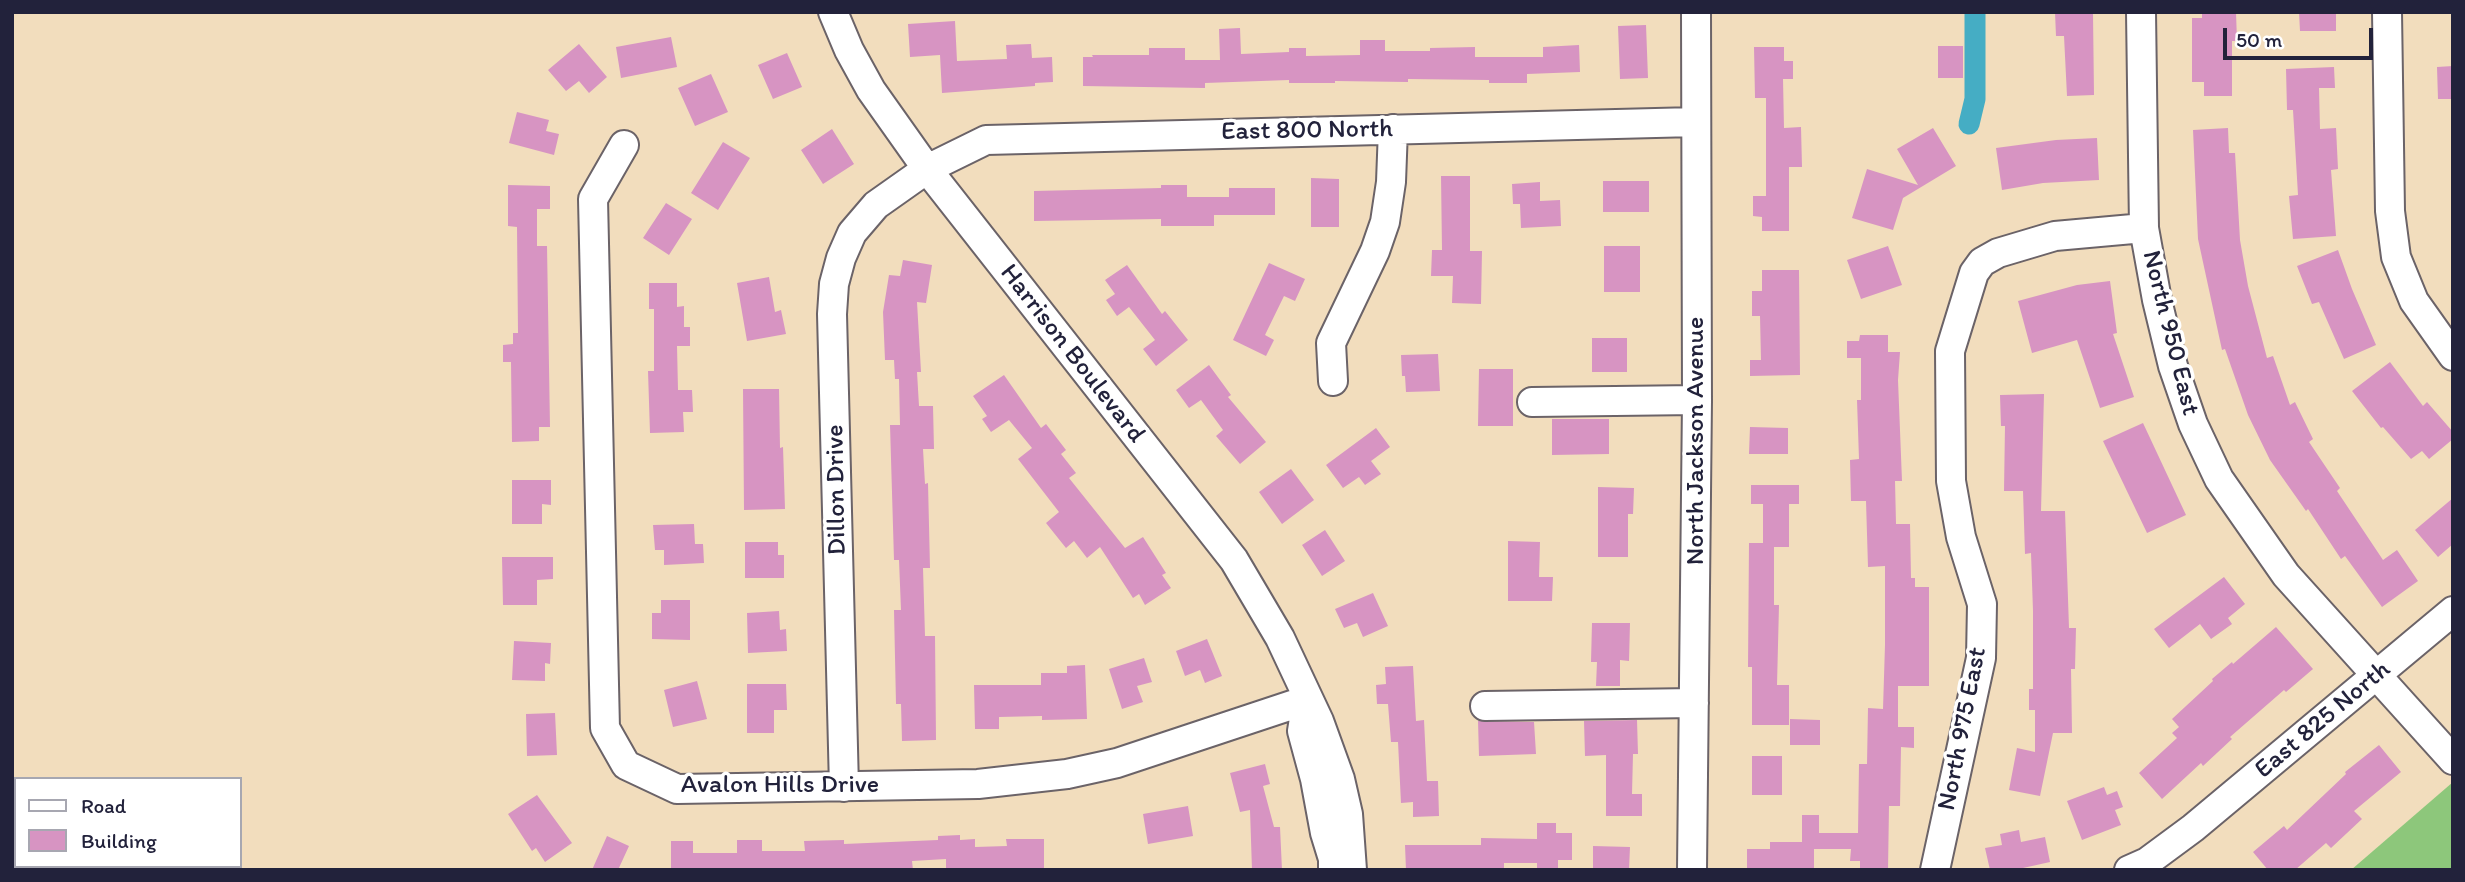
<!DOCTYPE html>
<style>
body{margin:0}
#map{position:relative;width:2465px;height:882px;overflow:hidden;background:#f2ddbd;font-family:Itim,sans-serif}
canvas{display:block}
.frame{position:absolute;inset:0;border:14px solid #22223b;pointer-events:none}
.legend{position:absolute;left:14px;top:777px;width:228px;height:91px;box-sizing:border-box;background:#fff;border:2px solid #a7a7b1;margin:0;padding:9px 12px;list-style:none;font-size:21px;color:#22223b}
.legend li{display:flex;align-items:center;gap:14px;height:35px}
.legend b{width:35px;border:2px solid #a7a7b1}
.scale{position:absolute;left:2223px;top:28px;width:150px;height:32px;box-sizing:border-box;border:4px solid #22223b;border-top:0;padding-left:9px;font-size:21px;line-height:24px;white-space:nowrap;color:#22223b;-webkit-text-stroke:5px #fff;paint-order:stroke}
</style>
<div id="map">
<canvas width="2465" height="882"></canvas>
<div class="frame"></div>
<ul class="legend">
<li><b style="height:9px;background:#fff"></b>Road</li>
<li><b style="height:19px;background:#d794c2"></b>Building</li>
</ul>
<div class="scale">50 m</div>
</div>
<script>
const c = document.querySelector('canvas').getContext('2d');
c.lineJoin = 'round';
function paint(path, color) { c.fillStyle = color; c.fill(path, 'evenodd'); }
const poly = rows => new Path2D(rows.map(r => 'M' + r).join(''));
function strokePath(path, color, width, dash) { c.strokeStyle = color; c.lineWidth = width; c.lineCap = dash ? 'butt' : 'round'; c.setLineDash(dash || []); c.stroke(path); }
function label(font, color, halo, rows, align = 'center') {
  c.font = font + ' Itim,sans-serif'; c.lineWidth = 7; c.setLineDash([]); c.textBaseline = 'middle'; c.strokeStyle = halo; c.fillStyle = color; for (const [text, x, y, turn = 0] of rows) {
    c.save(); c.translate(x, y); c.rotate((+turn || 0) * Math.PI / 180); c.textAlign = isNaN(turn) ? turn : align; if (halo) c.strokeText(text, 0, 0); c.fillText(text, 0, 0); c.restore();
  }
}
paint(poly([
 [2453,782,2453,870,2351,870]
]), '#8dc77b');
strokePath(poly([
 [1969,124,1975,99,1975,12]
]), '#45adc4', 21);
paint(poly([
 [2055,12,2093,14,2094,95,2067,96,2064,36,2056,36],
 [2202,12,2236,12,2237,41,2232,41,2232,96,2204,96,2204,82,2192,82,2192,18,2202,18],
 [2299,12,2336,12,2336,31,2300,31],
 [955,21,957,61,1007,59,1006,45,1031,44,1032,58,1052,57,1053,82,1035,83,1035,86,942,93,940,55,910,57,908,24],
 [1646,25,1648,78,1620,79,1618,26],
 [1240,28,1241,54,1289,52,1289,48,1306,48,1306,56,1360,55,1360,40,1385,40,1385,51,1430,51,1430,48,1475,47,1475,57,1543,57,1543,47,1579,45,1580,72,1527,74,1527,83,1489,83,1489,80,1408,79,1408,82,1335,81,1335,83,1289,83,1289,80,1205,83,1205,88,1083,86,1083,57,1093,57,1092,55,1149,55,1149,48,1185,48,1185,60,1220,60,1219,29],
 [671,37,677,67,621,78,616,47],
 [579,44,607,77,589,93,579,81,566,91,548,70],
 [1938,46,1963,46,1963,78,1938,78],
 [1754,47,1784,47,1784,61,1793,61,1793,79,1783,79,1784,128,1801,127,1802,167,1789,167,1789,231,1762,231,1762,217,1753,216,1753,196,1766,196,1766,98,1755,98],
 [787,53,802,87,773,99,758,65],
 [2453,66,2453,99,2438,99,2437,67],
 [2334,67,2335,88,2319,88,2320,129,2336,128,2338,169,2331,170,2336,236,2293,239,2289,196,2298,195,2293,110,2287,110,2286,69],
 [711,74,728,112,695,126,678,88],
 [517,112,549,120,546,131,559,134,554,155,509,143],
 [1933,128,1956,166,1903,198,1893,230,1852,218,1867,169,1918,185,1897,149],
 [2228,128,2229,153,2235,153,2240,240,2248,286,2267,358,2273,356,2290,405,2295,402,2313,439,2309,442,2340,488,2337,491,2383,560,2397,550,2418,581,2382,607,2345,556,2341,559,2308,509,2306,511,2270,460,2248,415,2225,349,2222,350,2198,239,2193,130],
 [832,129,854,164,823,184,801,150],
 [2097,138,2099,180,2043,183,2002,190,1996,148,2056,140],
 [723,142,750,158,718,210,691,193],
 [1441,176,1470,176,1470,251,1482,251,1481,304,1452,303,1453,276,1431,276,1432,250,1442,250],
 [1311,178,1339,179,1339,227,1311,227],
 [1603,181,1649,181,1649,212,1603,212],
 [1540,182,1540,201,1560,200,1561,226,1521,228,1520,204,1513,204,1512,184],
 [508,185,550,186,550,209,537,209,537,246,547,246,550,427,539,427,539,441,512,442,511,362,503,362,503,345,513,344,513,333,518,333,517,227,508,226],
 [1161,185,1187,185,1187,197,1229,197,1229,188,1275,188,1275,215,1214,215,1214,226,1161,226,1161,219,1034,221,1034,191,1161,188],
 [666,203,692,219,669,255,643,238],
 [1604,246,1640,246,1640,292,1604,292],
 [1888,246,1902,285,1861,299,1847,260],
 [2338,250,2352,289,2376,345,2344,359,2319,302,2312,304,2297,266],
 [903,260,932,265,926,303,917,302,921,372,917,372,919,406,933,406,934,449,923,449,925,484,928,483,930,568,923,568,925,636,935,636,936,740,902,741,901,704,896,704,894,610,901,610,899,560,894,560,890,425,900,425,899,379,895,379,894,360,885,360,883,312,889,275,900,276],
 [1269,263,1305,279,1295,301,1284,296,1265,335,1274,340,1266,356,1233,340],
 [1127,265,1162,314,1165,311,1188,340,1156,366,1143,349,1155,340,1129,307,1117,316,1106,300,1115,294,1105,280],
 [1762,270,1799,270,1800,375,1750,376,1750,360,1761,360,1760,316,1752,316,1752,291,1762,291],
 [769,277,775,312,781,310,786,334,747,341,737,283],
 [2110,281,2117,333,2113,334,2134,397,2100,408,2077,340,2032,353,2018,301,2077,285],
 [649,283,677,283,677,307,684,306,684,327,690,327,690,346,677,346,678,390,692,390,693,412,683,412,684,432,650,433,648,371,654,371,654,309,649,309],
 [1860,335,1888,335,1888,352,1900,352,1898,380,1902,481,1895,481,1896,524,1910,524,1911,578,1915,578,1915,587,1929,587,1929,686,1898,686,1898,727,1914,727,1914,748,1901,747,1900,806,1889,806,1888,870,1860,870,1860,861,1850,861,1851,849,1814,849,1814,870,1747,870,1747,849,1770,849,1770,842,1802,842,1802,815,1819,815,1819,833,1858,833,1859,764,1867,764,1868,708,1883,709,1885,645,1885,566,1868,567,1866,501,1851,501,1850,460,1859,459,1857,400,1861,400,1861,358,1847,358,1847,341,1859,341],
 [1592,338,1627,338,1627,372,1592,372],
 [1438,354,1440,391,1406,392,1405,376,1402,376,1401,355],
 [2390,362,2423,406,2427,402,2453,432,2453,439,2429,459,2422,451,2411,459,2383,427,2381,428,2352,391],
 [1209,365,1231,395,1228,397,1266,442,1240,464,1216,436,1223,430,1201,400,1189,408,1176,390],
 [1479,369,1513,369,1513,426,1478,426],
 [1004,375,1041,428,1046,424,1066,450,1061,454,1076,473,1069,478,1125,548,1143,537,1166,573,1162,575,1171,588,1145,605,1139,594,1133,598,1100,547,1087,558,1074,541,1066,548,1046,523,1059,512,1018,459,1032,448,1009,420,991,432,982,419,987,416,973,396],
 [743,389,779,389,780,448,783,447,785,509,744,510],
 [2044,394,2041,511,2065,511,2069,628,2076,628,2075,669,2071,669,2072,733,2053,733,2040,796,2009,790,2017,748,2035,752,2035,710,2029,710,2029,689,2033,689,2033,611,2031,553,2025,554,2023,491,2004,491,2005,426,2001,426,2000,395],
 [1552,419,1609,419,1609,454,1552,455],
 [2143,423,2186,515,2147,533,2103,441],
 [1750,427,1788,428,1788,454,1749,454],
 [1376,428,1390,447,1371,461,1381,474,1365,485,1359,477,1343,488,1326,465],
 [1291,469,1314,500,1282,524,1259,492],
 [512,480,551,480,551,505,542,504,542,524,512,524],
 [1751,485,1799,485,1799,504,1789,504,1789,547,1774,547,1774,605,1779,605,1777,685,1789,685,1789,725,1752,725,1752,667,1748,667,1749,543,1763,543,1763,504,1751,504],
 [1598,487,1634,488,1633,514,1628,514,1628,557,1598,557],
 [2453,498,2453,544,2438,557,2415,530],
 [694,524,695,544,703,544,704,563,664,565,664,550,655,550,653,525],
 [1325,530,1345,561,1322,576,1302,545],
 [1508,541,1540,542,1539,577,1553,577,1552,601,1508,601],
 [745,542,778,542,778,555,784,555,784,578,745,578],
 [502,557,553,557,553,579,537,580,537,605,503,605],
 [2224,577,2245,604,2228,618,2232,624,2211,639,2200,624,2169,648,2154,629],
 [1373,593,1388,626,1363,637,1357,623,1344,628,1335,609],
 [661,600,690,600,690,640,652,639,652,613,661,613],
 [779,611,780,630,786,629,787,651,748,653,747,613],
 [1592,623,1630,623,1629,661,1620,660,1620,686,1596,686,1597,662,1591,662],
 [2276,627,2313,669,2286,692,2284,690,2230,737,2232,739,2203,766,2201,763,2162,799,2139,773,2177,738,2172,733,2179,727,2172,719,2213,681,2212,679,2232,662,2233,664],
 [1207,639,1222,676,1205,683,1200,670,1185,676,1176,651],
 [514,641,551,643,550,664,545,663,545,681,512,680],
 [1144,658,1152,682,1137,686,1143,702,1122,709,1109,669],
 [1085,665,1087,719,1042,720,1042,716,999,717,999,729,975,729,974,685,1041,685,1041,673,1067,673,1067,666],
 [1413,666,1416,721,1424,720,1427,781,1438,781,1439,816,1413,817,1413,802,1401,803,1398,742,1391,742,1388,704,1377,704,1376,685,1386,684,1385,667],
 [697,681,707,719,673,727,664,690],
 [747,684,786,684,787,710,774,710,774,733,747,733],
 [555,713,557,755,527,756,526,714],
 [1790,719,1820,720,1820,745,1790,745],
 [1637,720,1638,754,1633,754,1632,794,1642,794,1642,816,1606,816,1606,755,1585,756,1584,721],
 [1478,721,1534,722,1536,754,1479,756],
 [2379,745,2401,772,2354,811,2362,819,2331,848,2326,843,2295,870,2268,870,2253,852,2284,826,2287,830,2346,774,2345,772],
 [1752,756,1782,756,1782,795,1752,795],
 [1265,764,1270,784,1263,786,1274,827,1280,827,1282,870,1252,870,1250,810,1240,812,1230,773],
 [2104,787,2107,795,2117,791,2123,807,2115,810,2121,825,2082,840,2067,801],
 [537,795,572,843,545,862,536,848,532,851,508,814],
 [1188,806,1193,836,1148,844,1143,814],
 [1537,823,1556,823,1556,833,1572,833,1572,860,1558,860,1558,870,1537,870,1537,863,1504,863,1504,870,1406,870,1405,845,1481,845,1481,838,1537,839],
 [2019,830,2021,842,2045,837,2050,862,2014,870,1990,870,1985,848,2002,845,2000,834],
 [960,835,960,840,975,839,975,847,1007,846,1006,839,1044,839,1044,870,946,870,946,859,912,861,913,870,671,870,671,841,693,841,693,853,737,853,737,840,762,840,762,851,805,851,804,841,844,840,844,844,938,840,938,836],
 [607,836,629,846,618,870,592,870],
 [1593,846,1630,847,1629,870,1593,870]
]), '#d794c2');
const minor = poly([
 [833,12,849,50,871,90,927,169,1234,560,1280,638,1319,721,1340,779,1348,814,1352,870],
 [2141,12,2144,228,2157,300,2173,366,2193,424,2219,479,2286,575,2453,760],
 [2387,12,2390,211,2396,257,2414,301,2453,356],
 [624,145,593,199,605,728,626,765,677,789,978,784,1067,774,1117,763,1307,700],
 [1333,381,1331,343,1375,251,1385,222,1391,182,1393,129],
 [1532,402,1697,400],
 [1306,706,1302,731,1315,779,1325,833,1333,859,1333,870],
 [1485,706,1694,703],
 [844,787,832,314,834,284,841,258,852,233,876,205,927,169,986,140,1695,122],
 [1692,870,1697,400,1696,12],
 [1935,870,1981,658,1982,604,1961,537,1951,481,1950,351,1974,273,1982,262,1998,253,2055,236,2144,228],
 [2129,870,2147,862,2193,828,2453,611]
]);
strokePath(minor, '#6b6368', 32);
strokePath(minor, '#fff', 28);
label('26px', '#22223b', '#fff', [
 ["East 800 North",1307,131,-1],
 ["North 950 East",2170,333,76],
 ["Harrison Boulevard",1072,354,52],
 ["North Jackson Avenue",1696,441,-90],
 ["Dillon Drive",837,490,-91],
 ["East 825 North",2323,720,-40],
 ["North 975 East",1963,729,-79],
 ["Avalon Hills Drive",780,785]
]);
</script>
